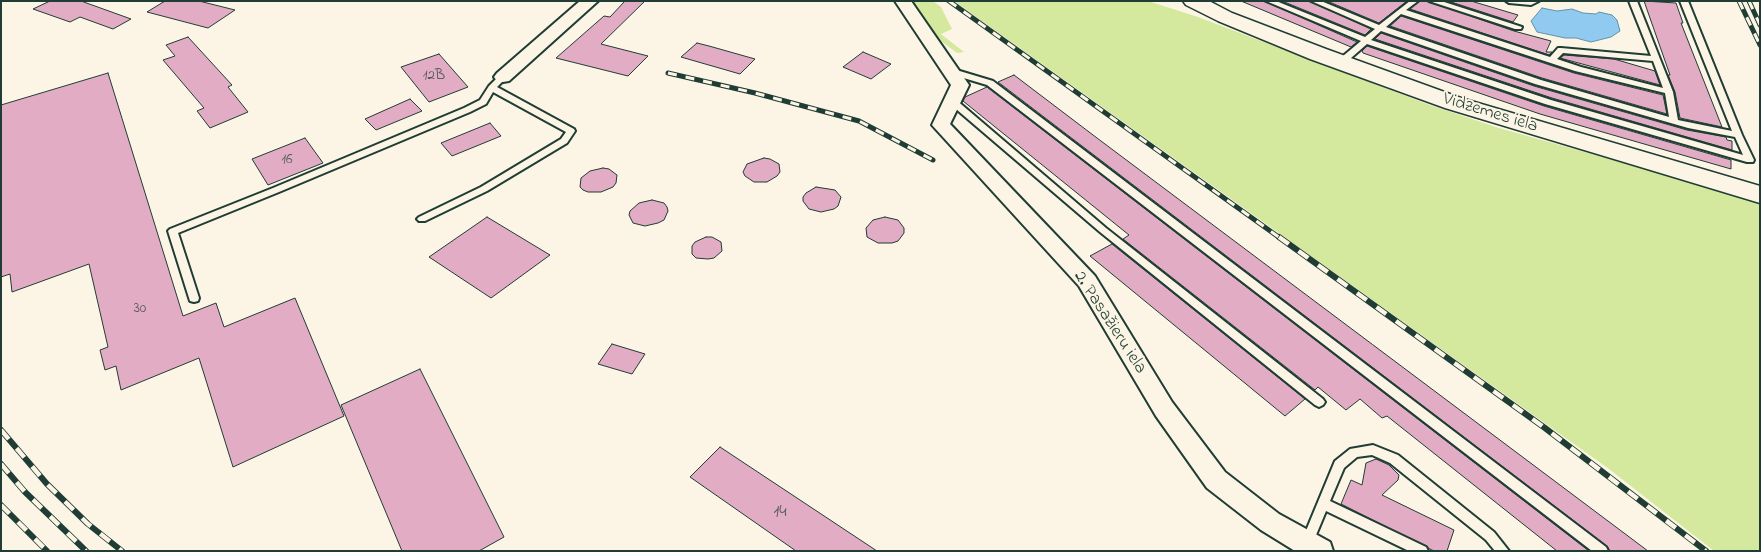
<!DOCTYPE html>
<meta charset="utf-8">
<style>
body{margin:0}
#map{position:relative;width:1761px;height:552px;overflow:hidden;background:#fcf5e5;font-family:"Indie Flower",sans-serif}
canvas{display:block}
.frame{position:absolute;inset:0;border:2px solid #1f3d34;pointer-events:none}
</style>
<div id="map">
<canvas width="1761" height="552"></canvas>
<div class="frame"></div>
</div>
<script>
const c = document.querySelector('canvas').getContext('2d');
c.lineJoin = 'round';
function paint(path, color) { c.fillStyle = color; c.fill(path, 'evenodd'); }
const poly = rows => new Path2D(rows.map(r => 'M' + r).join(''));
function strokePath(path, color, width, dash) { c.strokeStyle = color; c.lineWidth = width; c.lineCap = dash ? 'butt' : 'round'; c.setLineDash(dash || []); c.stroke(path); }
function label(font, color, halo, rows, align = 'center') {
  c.font = font + ' "Indie Flower",sans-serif'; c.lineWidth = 4; c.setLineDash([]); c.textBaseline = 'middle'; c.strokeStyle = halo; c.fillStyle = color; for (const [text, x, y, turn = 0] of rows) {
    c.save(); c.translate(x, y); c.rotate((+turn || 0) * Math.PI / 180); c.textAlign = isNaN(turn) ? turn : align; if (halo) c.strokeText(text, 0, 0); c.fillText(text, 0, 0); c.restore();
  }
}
paint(poly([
 [912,1,933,1,941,7,952,29,941,34,964,52,957,53,937,38],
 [954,1,1148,1,1198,17,1427,104,1499,128,1760,201,1760,551,1714,551,1609,469]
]), '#d4e99d');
const water = poly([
 [1542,8,1557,11,1572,9,1583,13,1596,14,1599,12,1612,15,1617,20,1620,31,1611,37,1591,42,1576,38,1565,38,1537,32,1531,21,1542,8]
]);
paint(water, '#90caf0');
strokePath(water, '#6392a5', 1);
const building = poly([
 [50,1,81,1,131,19,113,29,80,17,70,22,33,9,50,1],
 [165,1,199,1,235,10,208,28,147,12,165,1],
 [625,1,645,1,601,44,648,56,628,76,556,58,604,16,610,17,625,1],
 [1241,1,1264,1,1357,42,1351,47,1241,1],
 [1282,1,1309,1,1371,29,1365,35,1282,1],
 [1327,1,1407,1,1379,23,1327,1],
 [1420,1,1427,1,1514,31,1551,41,1546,52,1552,52,1549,55,1410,9,1420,1],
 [1448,1,1471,1,1518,15,1513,22,1448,1],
 [1644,1,1676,3,1683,23,1681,23,1722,127,1680,118,1675,92,1668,75,1670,75,1644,1],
 [1401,16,1574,73,1663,95,1667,114,1542,78,1390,26,1401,16],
 [1381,33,1534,86,1687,130,1726,137,1727,140,1732,141,1732,150,1552,98,1375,39,1381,33],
 [188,37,232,85,228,87,248,112,210,128,197,111,204,108,163,60,175,56,166,45,188,37],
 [697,43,709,46,755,59,740,74,681,57,697,43],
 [1367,46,1544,106,1731,160,1731,169,1540,114,1363,53,1362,51,1367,46],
 [863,52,891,64,871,79,843,67,863,52],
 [439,54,468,87,429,102,401,67,439,54],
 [1564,55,1614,59,1655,71,1660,85,1560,58,1564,55],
 [108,73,183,316,216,303,224,327,295,298,344,416,233,467,199,358,121,390,116,366,105,370,100,350,108,347,89,264,12,292,10,274,1,277,1,105,108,73],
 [1014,75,1097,138,1648,551,1610,551,1607,546,998,82,1014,75],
 [987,87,1589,551,1557,551,1387,416,1382,418,1360,399,1346,410,1318,387,1315,390,1123,239,1129,235,963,101,965,97,987,87],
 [410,99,422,111,376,130,365,119,410,99],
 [490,123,501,136,452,156,441,143,490,123],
 [305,138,323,163,268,185,252,159,305,138],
 [764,158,770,159,779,164,780,172,777,176,767,182,754,182,745,176,743,172,747,164,764,158],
 [603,168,609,169,617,175,616,183,613,187,601,192,588,192,583,190,580,187,581,178,590,171,603,168],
 [816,187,835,190,841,197,838,206,834,209,821,212,809,209,803,201,803,197,806,193,816,187],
 [652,200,664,203,667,207,668,211,664,220,658,223,645,226,633,223,629,215,630,211,639,203,652,200],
 [487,217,550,255,491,298,429,257,487,217],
 [885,217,898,220,904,228,904,233,898,241,892,243,878,243,867,237,866,228,873,220,885,217],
 [706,237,712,237,721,242,722,251,714,258,708,259,696,258,692,254,692,246,695,242,706,237],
 [1112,244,1305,399,1285,416,1090,256,1112,244],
 [612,344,645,354,632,374,598,364,612,344],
 [420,369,504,537,479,551,402,551,341,405,420,369],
 [720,447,877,551,796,551,690,477,720,447],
 [1376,459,1389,465,1399,475,1398,480,1382,495,1454,530,1447,551,1434,551,1341,504,1351,480,1362,485,1366,463,1376,459]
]);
paint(building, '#e2acc4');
strokePath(building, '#1f3d34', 1);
const lane = poly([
 [1266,1,1276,1,1365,37,1375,29,1311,1,1321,1,1379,25,1410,1,1418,1,1406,10,1550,57,1558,48,1561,48,1651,56,1629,1,1637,1,1673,92,1678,120,1732,131,1680,1,1688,1,1742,135,1754,160,1753,162,1747,162,1545,104,1367,44,1343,65,1337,65,1337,61,1361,41,1266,1],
 [1401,14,1575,71,1665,93,1669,117,1541,80,1386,27,1401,14],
 [1381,31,1535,84,1688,128,1735,137,1743,155,1551,100,1371,40,1381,31],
 [1563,53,1653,61,1663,88,1581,67,1557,59,1563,53],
 [1429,1,1441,1,1522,27,1521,29,1515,29,1429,1],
 [1506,1,1539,1,1531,5,1509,3,1506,1],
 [947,69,953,69,993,81,1606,547,1608,551,1592,551,987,85,947,73,947,69],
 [500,75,506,75,507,77,497,87,574,129,575,131,567,143,487,191,425,221,419,221,417,219,419,217,481,187,561,139,566,132,493,92,486,104,470,112,279,192,178,233,199,298,198,301,194,302,190,301,168,231,170,229,273,188,464,108,480,100,489,86,500,75],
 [949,99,955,99,1106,228,1323,399,1325,402,1323,405,1319,407,1315,405,1100,232,949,103,949,99],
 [1373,445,1398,455,1494,532,1509,551,1495,551,1486,540,1390,463,1372,455,1357,457,1344,468,1330,501,1426,547,1428,551,1409,551,1326,511,1311,547,1307,549,1303,547,1301,543,1335,461,1350,449,1373,445]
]);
const street = poly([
 [580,1,598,1,509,81,503,82,497,81,494,77,497,73,580,1],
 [895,1,911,1,969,85,950,124,1095,276,1172,402,1225,472,1279,514,1330,542,1333,551,1295,551,1261,530,1207,488,1156,416,1079,286,932,125,951,85,895,1]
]);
const secondary = poly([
 [1183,1,1209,1,1232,13,1326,49,1461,98,1760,186,1760,203,1445,108,1310,59,1218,21,1186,5,1183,1]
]);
strokePath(lane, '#1f3d34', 4);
strokePath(street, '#1f3d34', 4);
strokePath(secondary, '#1f3d34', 3);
paint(lane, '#fcf5e5');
paint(street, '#fcf5e5');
paint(secondary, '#fcf5e5');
const railFar1 = poly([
 [949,1,1280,238],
 [1739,1,1760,45],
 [1749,1,1760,25],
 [668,73,755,93,859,121,933,160]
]);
const rail = poly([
 [1279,237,1545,428,1706,551],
 [1,430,47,484,88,524,122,551],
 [1,464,25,492,86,551],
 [1,505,47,551]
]);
strokePath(railFar1, '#1f3d34', 5);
strokePath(rail, '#1f3d34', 6);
strokePath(railFar1, '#fcf5e5', 3, [9]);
strokePath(rail, '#fcf5e5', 4.5, [12]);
label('15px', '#505958', null, [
 ["12B",434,77],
 ["16",287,161],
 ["30",140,310]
]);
label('18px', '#1f3d34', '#fcf5e5', [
 ["Vidzemes iela",1490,114,17],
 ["2. Pasažieru iela",1109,323,57]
]);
label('18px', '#505958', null, [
 ["14",780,513]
]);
</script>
